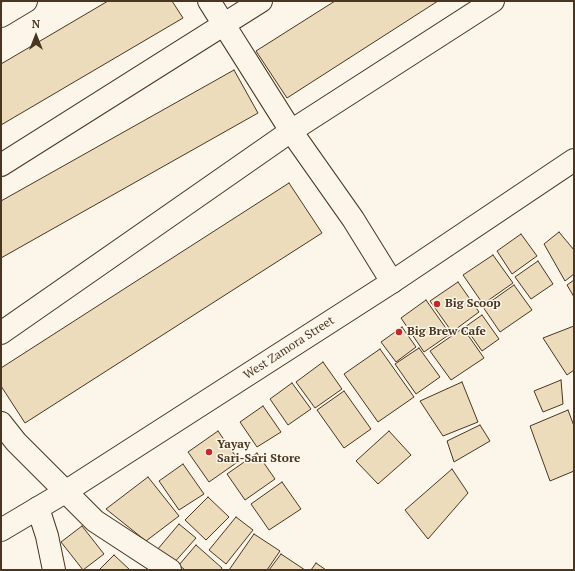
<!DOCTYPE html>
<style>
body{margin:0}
#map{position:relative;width:575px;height:571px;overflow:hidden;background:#fbf6e9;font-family:"PT Serif",serif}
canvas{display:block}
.frame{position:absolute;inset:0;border:2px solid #4a3520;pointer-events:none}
.north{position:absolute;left:16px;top:16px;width:40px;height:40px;-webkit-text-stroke:3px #fbf6e9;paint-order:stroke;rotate:0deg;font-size:11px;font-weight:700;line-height:16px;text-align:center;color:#4a3520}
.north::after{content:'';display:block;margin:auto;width:14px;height:18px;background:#4a3520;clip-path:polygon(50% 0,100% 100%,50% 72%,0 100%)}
</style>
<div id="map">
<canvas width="575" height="571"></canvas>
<div class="frame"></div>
<div class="north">N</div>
</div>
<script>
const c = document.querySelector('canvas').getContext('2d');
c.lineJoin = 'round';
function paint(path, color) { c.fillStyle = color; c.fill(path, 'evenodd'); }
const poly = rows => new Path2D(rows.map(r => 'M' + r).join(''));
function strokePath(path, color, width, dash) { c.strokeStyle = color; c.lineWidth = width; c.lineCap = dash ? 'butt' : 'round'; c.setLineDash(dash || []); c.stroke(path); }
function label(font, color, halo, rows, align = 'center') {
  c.font = font + ' "PT Serif",serif'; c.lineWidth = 3; c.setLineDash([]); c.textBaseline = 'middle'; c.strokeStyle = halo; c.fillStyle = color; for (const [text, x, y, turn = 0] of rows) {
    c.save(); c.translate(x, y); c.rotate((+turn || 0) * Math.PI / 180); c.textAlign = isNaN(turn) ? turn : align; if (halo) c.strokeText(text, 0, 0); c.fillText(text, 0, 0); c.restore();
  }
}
const building = poly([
 [108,1,172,1,183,18,1,125,1,64,108,1],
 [335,1,438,1,287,98,256,51,335,1],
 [234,70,258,113,1,258,1,201,234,70],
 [289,183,322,233,25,423,1,386,1,368,289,183],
 [559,232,574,250,574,274,565,281,544,244,559,232],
 [521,234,537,256,512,274,497,251,521,234],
 [493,255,513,283,483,304,463,275,493,255],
 [538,261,553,284,531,299,515,277,538,261],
 [574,280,574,297,567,285,574,280],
 [458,282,479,312,452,332,430,301,458,282],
 [514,285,532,310,500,332,483,307,514,285],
 [426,300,450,334,424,352,401,318,426,300],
 [482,315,499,339,482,351,465,327,482,315],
 [574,326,574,370,567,375,543,338,574,326],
 [402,327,416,347,396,362,381,342,402,327],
 [463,328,484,358,451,380,430,351,463,328],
 [419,348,440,377,416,394,395,364,419,348],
 [380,349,414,397,378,422,344,374,380,349],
 [323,362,342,389,315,408,296,382,323,362],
 [561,380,563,404,543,412,534,391,561,380],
 [462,382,478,422,443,436,420,401,462,382],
 [292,383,311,409,288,425,270,399,292,383],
 [344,391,371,429,344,448,317,410,344,391],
 [263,406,281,432,257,447,240,422,263,406],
 [568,410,574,426,574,471,550,481,530,426,568,410],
 [480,425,490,441,454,462,447,441,480,425],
 [218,431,239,461,209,482,188,452,218,431],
 [389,431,411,455,378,484,356,461,389,431],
 [257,453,275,479,245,500,227,474,257,453],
 [183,464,204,494,179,510,159,481,183,464],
 [452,469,468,493,428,539,405,510,452,469],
 [148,477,179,516,146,541,106,509,148,477],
 [282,482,301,509,269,530,251,504,282,482],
 [208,497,229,517,206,540,185,520,208,497],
 [236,517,253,530,226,564,209,550,236,517],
 [179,524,196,538,173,564,157,550,179,524],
 [82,526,104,554,83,570,61,542,82,526],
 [254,534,280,551,267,570,229,570,254,534],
 [196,545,222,568,221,570,185,570,179,565,196,545],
 [281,554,305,570,269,570,281,554],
 [114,555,130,570,99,570,114,555],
 [316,563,326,570,311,570,316,563]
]);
paint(building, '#ecdcbc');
strokePath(building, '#4a3520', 1);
const minor = poly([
 [209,1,291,131,353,219,392,282],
 [1,16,26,1],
 [1,165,261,1],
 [1,333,291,131,493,1],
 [1,423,16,442,95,521,170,570],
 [38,508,47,536,54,570]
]);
const tertiary = poly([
 [1,530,65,492,392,282,574,160]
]);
strokePath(minor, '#4a3520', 24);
strokePath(tertiary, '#4a3520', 24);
strokePath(minor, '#fbf6e9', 22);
strokePath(tertiary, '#fbf6e9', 22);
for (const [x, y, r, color] of [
 [437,304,4,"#c62828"],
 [399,332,4,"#c62828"],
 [209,452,4,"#c62828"]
]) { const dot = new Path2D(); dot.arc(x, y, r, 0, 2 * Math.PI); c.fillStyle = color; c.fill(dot); strokePath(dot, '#fbf6e9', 1.5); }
label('bold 12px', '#4a3520', '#fbf6e9', [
 ["Big Scoop",445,304],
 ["Big Brew Cafe",407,332],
 ["Yayay",217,445],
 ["Sari-Sari Store",217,459]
], 'left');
label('12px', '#4a3520', '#fbf6e9', [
 ["West Zamora Street",289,348,-33]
]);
</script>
